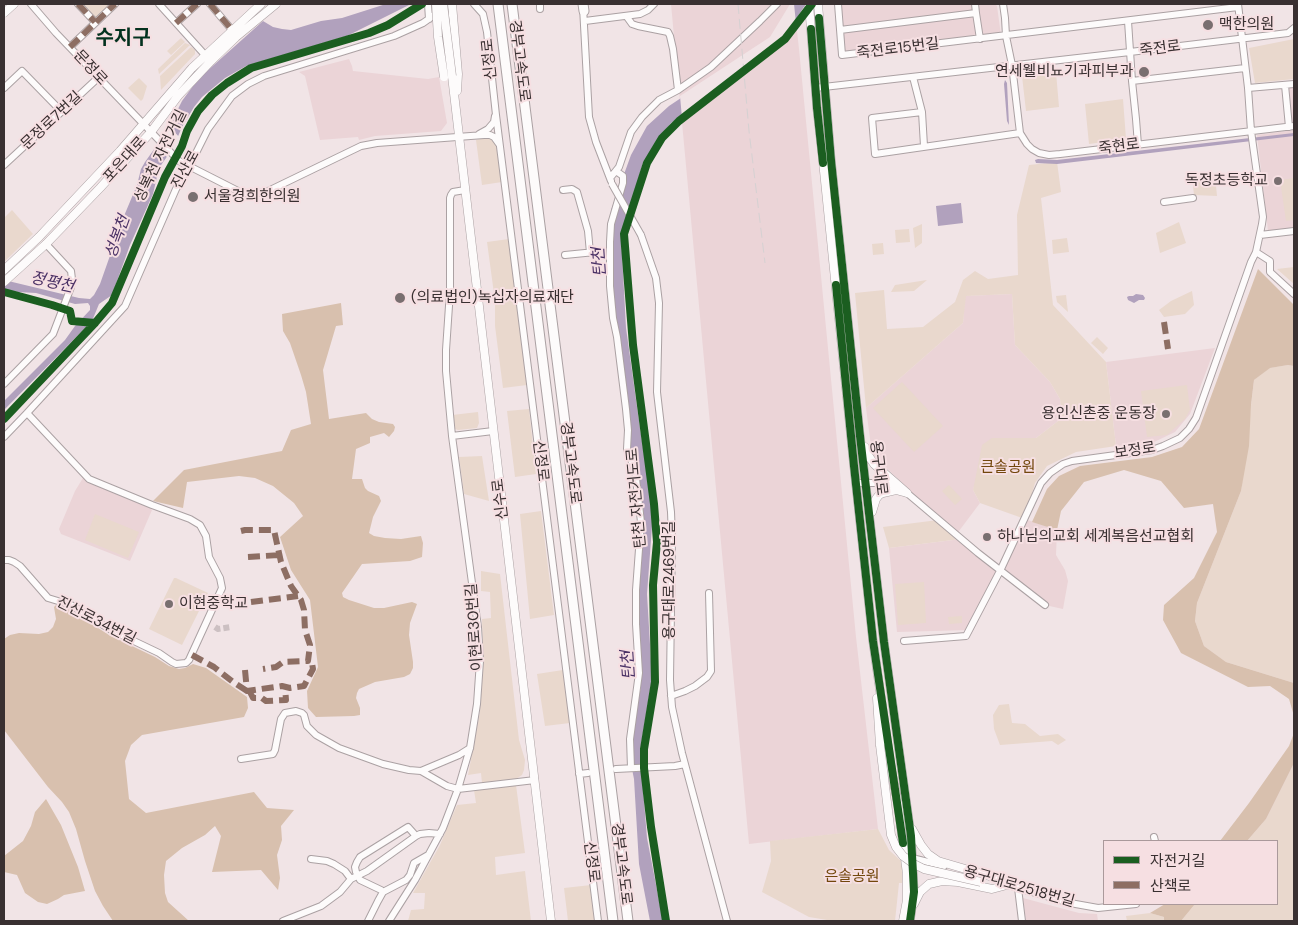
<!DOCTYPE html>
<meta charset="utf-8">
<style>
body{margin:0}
#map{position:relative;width:1298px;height:925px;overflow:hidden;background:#f1e4e6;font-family:"DM Sans","Noto Sans KR",sans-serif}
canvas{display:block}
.frame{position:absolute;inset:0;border:5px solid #393031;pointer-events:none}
.legend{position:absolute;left:1103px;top:840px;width:175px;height:65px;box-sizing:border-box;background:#f6dfe2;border:1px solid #aa999b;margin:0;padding:6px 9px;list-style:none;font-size:15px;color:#393031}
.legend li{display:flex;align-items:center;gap:10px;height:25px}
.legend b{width:25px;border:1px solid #aa999b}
</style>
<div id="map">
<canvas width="1298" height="925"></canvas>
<div class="frame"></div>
<ul class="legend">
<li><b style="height:6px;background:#1b5e20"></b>자전거길</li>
<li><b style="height:6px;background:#8d6e63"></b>산책로</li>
</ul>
</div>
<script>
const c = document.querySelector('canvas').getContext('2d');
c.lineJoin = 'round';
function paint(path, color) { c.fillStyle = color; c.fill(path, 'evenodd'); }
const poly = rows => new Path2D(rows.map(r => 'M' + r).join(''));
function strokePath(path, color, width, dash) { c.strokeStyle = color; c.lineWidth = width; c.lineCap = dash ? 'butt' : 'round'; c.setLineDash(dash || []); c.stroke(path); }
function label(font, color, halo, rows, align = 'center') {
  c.font = font + ' "DM Sans","Noto Sans KR",sans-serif'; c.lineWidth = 4; c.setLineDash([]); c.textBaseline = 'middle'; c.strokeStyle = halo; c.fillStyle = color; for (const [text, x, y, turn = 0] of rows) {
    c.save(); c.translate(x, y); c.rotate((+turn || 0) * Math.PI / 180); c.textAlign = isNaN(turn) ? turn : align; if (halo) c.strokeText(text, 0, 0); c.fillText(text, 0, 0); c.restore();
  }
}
paint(poly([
 [671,4,794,4,799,49,856,637,878,829,749,844],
 [841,4,995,4,997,6,1001,35,845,54],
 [349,59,352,66,353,71,428,79,439,77,447,123,441,131,375,136,359,140,358,137,320,140,305,76,299,72],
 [1294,84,1294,125,1289,126,1285,85],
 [1294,130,1294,228,1268,231,1257,135],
 [1012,294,1015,345,1050,382,1060,399,1062,418,1036,438,993,438,973,490,980,503,956,535,872,454,866,408,963,323,965,296],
 [1215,348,1190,414,1175,432,1150,444,1116,446,1106,362],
 [83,478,131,496,144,502,152,510,130,561,61,534,59,529,75,491],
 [1025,519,1057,530,1056,555,1065,570,1068,581,1063,609,1045,605,1000,572,970,630,897,632,889,548,961,539,1000,571],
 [1023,898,1079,913,1097,914,1098,921,1026,921]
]), '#ebd4d7');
paint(poly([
 [82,4,110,4,96,18],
 [181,38,185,42,171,55,167,51],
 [1294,39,1294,79,1255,83,1249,48],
 [185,43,190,45,159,74,158,69],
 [191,47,195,50,195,54,161,90,160,76],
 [1056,72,1059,107,1026,111,1022,76],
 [139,78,147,86,143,99,141,101,128,88],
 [1123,99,1126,139,1089,144,1085,104],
 [488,137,492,137,498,146,502,182,482,185,476,140],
 [1057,162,1061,192,1041,198,1053,305,1106,362,1116,446,1076,452,1047,466,1035,483,1025,519,980,503,973,490,982,445,992,438,1036,438,1062,418,1060,399,1050,382,1015,345,1012,294,966,296,963,323,866,408,855,293,884,290,887,329,923,327,955,302,963,280,975,271,988,279,1018,275,1017,215,1029,165],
 [1215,175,1217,196,1194,195,1192,177],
 [1294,178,1294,220,1286,221,1280,180],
 [12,210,33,234,4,262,4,218],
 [1179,222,1186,243,1160,253,1156,233],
 [922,224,922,243,915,248,913,228],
 [909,229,910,242,896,243,895,230],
 [1067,238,1069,252,1053,254,1052,240],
 [509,239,527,385,503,388,495,326,495,301,487,242],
 [883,243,884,254,873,255,872,244],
 [1294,267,1294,284,1277,269],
 [927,280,914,291,891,292,895,285],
 [1192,291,1194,305,1185,314,1164,317,1159,310,1171,301],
 [1066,295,1068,312,1057,302,1056,296],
 [1097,337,1108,348,1103,354,1091,343],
 [1288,365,1294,366,1294,683,1226,662,1204,646,1195,621,1197,603,1241,491,1254,380,1269,368],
 [902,382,943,426,914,452,873,408],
 [1187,385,1190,410,1185,419,1167,435,1147,437,1141,391],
 [529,409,536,474,515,477,507,411],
 [478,412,479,423,477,428,458,430,455,429,453,425,452,415],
 [482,456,484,469,489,501,464,494,459,457],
 [949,485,962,499,955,505,942,491],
 [541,511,554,615,530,619,520,514],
 [95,514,139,532,128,558,85,540],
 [938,520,961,539,889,548,883,527],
 [481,571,500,574,519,740,525,760,524,770,522,775,516,779,482,783,481,773,468,775,480,712,483,653,482,619,491,618,490,592,481,591],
 [174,578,176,578,208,593,182,645,149,629],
 [924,582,926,623,898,625,895,584],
 [962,616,962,623,949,624,948,617],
 [563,670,570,723,545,726,537,674],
 [1009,704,1012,723,1025,724,1040,736,1058,734,1066,740,1058,745,1052,741,1000,745,994,729,993,715,999,705],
 [1294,763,1294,921,1181,921,1195,904,1277,904,1277,841,1247,841,1266,819],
 [516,785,525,853,495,857,496,875,525,871,531,921,408,921,411,910,424,909,425,893,413,893,440,845,457,805,476,803,474,790],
 [878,829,889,850,902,862,902,883,899,883,895,921,833,921,809,917,762,892,771,861,770,841],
 [591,885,596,921,568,921,564,888],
 [1150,913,1164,917,1164,921,1127,921,1126,916]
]), '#e9d8cd');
paint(poly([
 [1258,269,1294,305,1294,366,1288,365,1270,368,1254,380,1251,405,1249,446,1241,491,1197,603,1195,621,1204,646,1226,662,1294,683,1294,716,1289,699,1270,686,1248,687,1181,653,1163,620,1164,605,1194,578,1217,532,1213,504,1184,508,1161,481,1124,470,1084,482,1061,511,1057,530,1032,522,1047,489,1059,476,1080,466,1152,457,1182,447,1199,429],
 [341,303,343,325,336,326,323,370,329,419,366,413,372,419,379,422,393,424,395,427,394,431,389,437,384,433,370,437,370,443,356,449,352,479,362,479,365,488,368,491,379,496,381,501,373,517,369,533,374,536,385,538,401,539,421,536,423,543,422,557,410,561,362,564,342,593,343,597,349,600,374,608,384,608,412,602,417,604,410,623,409,635,413,662,413,668,410,674,404,677,375,682,359,689,357,693,356,698,360,708,360,715,354,716,316,717,308,708,307,691,318,667,310,600,291,570,280,537,303,516,294,503,273,486,255,478,239,476,187,482,183,508,153,501,184,470,282,451,291,430,311,424,306,392,301,375,290,343,283,331,282,314],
 [56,605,67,608,109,635,155,657,169,666,179,669,185,668,193,664,206,668,247,697,248,708,244,717,142,735,131,745,125,761,129,799,146,813,254,792,267,808,294,810,281,826,282,840,277,855,280,878,278,890,261,870,212,872,221,836,215,826,205,835,182,848,166,861,164,875,165,893,168,902,189,921,113,921,103,906,95,891,85,861,76,829,69,812,62,802,48,787,4,730,4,639,10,635,19,633,39,634,48,632,53,627,56,619,54,607],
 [1294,733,1294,763,1266,819,1247,841,1220,841,1249,803,1289,746],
 [46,799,61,825,78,867,85,891,64,895,58,899,47,904,38,902,25,893,17,875,4,872,4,856,23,841,31,826,35,812],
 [1165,904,1195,904,1181,921,1164,921,1164,917,1150,913]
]), '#d8c0ae');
paint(poly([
 [386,4,411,4,347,36,246,66,225,78,202,97,194,107,182,127,173,148,159,168,153,194,130,245,112,295,99,304,92,321,4,410,4,401,65,340,75,326,90,310,90,306,88,303,75,304,36,293,18,292,5,290,4,289,4,280,79,298,90,299,94,295,100,284,124,216,137,185,141,169,145,162,167,131,182,101,193,86,206,72,263,21,273,27,282,29,291,30,321,21,342,18],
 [792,4,806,4,783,38,709,96,671,123,659,138,643,163,621,235,626,328,640,428,653,513,647,594,652,678,640,751,647,838,663,921,650,921,639,864,634,779,629,754,641,686,635,618,640,500,631,455,615,341,606,258,611,210,631,155,647,126,669,106,771,38],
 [1005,80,1007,83,1009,125,1007,121,1004,84],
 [1294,133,1294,136,1057,164,1036,163,1035,160,1038,159,1057,160],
 [961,203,963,223,938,226,936,206],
 [1136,294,1143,295,1145,298,1144,300,1139,300,1134,303,1128,300,1127,297,1129,296,1133,296]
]), '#b1a1bd');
paint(poly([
 [790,4,794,4,796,23,785,40,710,98,682,118,680,96,770,37],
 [169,123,170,127,180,138,176,149,169,159,154,144]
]), '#f1e4e6');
strokePath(poly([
 [215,627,218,629,231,627]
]), '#ccc0c2', 6, [6, 3]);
const minor = poly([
 [31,4,56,33,179,161,240,192,251,194,266,192,361,146,377,143,484,135,490,135,494,137,499,144],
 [78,4,95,22],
 [159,4,205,55],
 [210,4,232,30],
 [428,4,429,19],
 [474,4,483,14,487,32,496,115,598,921],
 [540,4,540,9],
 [838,4,842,55,1238,7],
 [1003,4,1005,18,1006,36,1012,65,1020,133,1027,144,1032,149,1039,153,1049,155,1060,154,1294,126],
 [583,7,589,117,596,142,611,181],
 [976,13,980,39],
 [627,17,632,24,638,26,668,32,670,36,673,49,678,90],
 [585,21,640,14,648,10,654,4],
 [1128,21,1132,81,1136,119,1138,145],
 [176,23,197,4],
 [840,30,976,13,975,4],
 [70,47,115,4],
 [913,77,922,112,924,146],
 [1132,81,1245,68],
 [1285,85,1289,127],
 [4,88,22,71,62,112],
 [815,88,1130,52,1288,33,1294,28],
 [1248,88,1294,84],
 [922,112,872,118,875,154,1020,133],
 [479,134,488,129,494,122,495,116],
 [4,165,99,77],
 [616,171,623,176,623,183,611,224,610,242,610,286,613,318,617,337,626,409,628,430,627,449,635,470,641,522,636,590,636,624,639,673,630,739,631,768],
 [610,178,619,167,631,132,642,117,659,100,678,90,711,67,760,21,777,4],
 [465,190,453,192,451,195,450,198,450,291,446,350,446,371,452,436,493,431],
 [563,190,572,189,577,192,588,231,590,253],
 [1164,202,1193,198],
 [641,235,656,278,659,303,657,392,671,512,672,538,670,680,672,707,682,753,727,921],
 [1260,235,1294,231],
 [1256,252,1270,261,1270,272,1294,294],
 [565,255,595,252],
 [4,384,53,334,71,287,72,279,71,271,46,244],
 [4,437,27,413,125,306,176,189,189,167,208,129,232,96,248,84,264,76,394,36,423,23,440,11],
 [856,483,886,483,897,486,907,493,978,553,1045,605],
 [4,560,9,560,14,562,20,566,48,598,71,605,113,631,159,653,172,662,176,664,186,663,189,660,222,588,220,578,209,557,206,536,200,525,190,519,152,505,89,479,27,413],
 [904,641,966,636,1000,571,1041,483,1050,473,1063,464,1072,461,1152,450,1163,446,1180,438,1189,429,1196,418,1251,262,1256,252,1262,224,1263,217,1251,131,1248,88,1238,4],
 [671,696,685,691,695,686,707,677,711,671,709,593],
 [241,759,273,754,275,750,281,719,285,713,296,711,302,713,304,715,307,726,316,735,339,748,383,764,409,770,421,771,447,786,458,789,535,780],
 [616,769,675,766,685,764],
 [421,771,459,755,470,748],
 [579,774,588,773],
 [1154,837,1155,841],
 [908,857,944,866],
 [311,859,327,861,334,864,345,871,351,879],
 [1004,884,1070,903,1098,908,1136,904],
 [1018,888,1022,921],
 [383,892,381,890,360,880,356,872,355,867,357,862,360,857,408,827,416,836],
 [283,921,321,906,340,892,351,879,367,871,416,836,420,834,429,833,440,834],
 [368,921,378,901,383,892,406,880,410,875,414,863,428,855],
 [389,921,415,880,443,828,458,789,470,748,477,704,480,661,478,627,452,436]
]);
const major = poly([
 [452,4,458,74,457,91],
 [809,4,817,108,823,161,854,466,873,641,891,768,898,804,907,874,907,900,903,921],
 [818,4,831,160,860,436,884,642,911,836,914,892,910,921],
 [4,13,14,4],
 [452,76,551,921],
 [4,270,39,237,120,151,192,68,261,4],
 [4,282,46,244,100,188,151,132,178,96,211,61,236,37,276,4],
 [865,447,868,455,874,464,907,493],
 [872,512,876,499,879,495,883,493,896,490,907,493],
 [877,698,880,745],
 [912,829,921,845,928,854,938,861,996,878,1007,885],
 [914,904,920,892,929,884,942,881,958,882,992,889,1007,885]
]);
const highway = poly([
 [498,4,613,921],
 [512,4,628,921],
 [583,4,584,11]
]);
strokePath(minor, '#aba1a3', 8);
strokePath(major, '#aba1a3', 9);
strokePath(highway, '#aba1a3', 11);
strokePath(minor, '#fdfbfb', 6);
strokePath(major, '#fdfbfb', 8);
strokePath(highway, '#fdfbfb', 9);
strokePath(poly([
 [738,4,749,131,765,263]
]), '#d5d1d2', 1, [10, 5]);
const minorBridge = poly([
 [612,184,641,235]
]);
const majorBridge = poly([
 [436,4,438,37,444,77],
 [443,4,452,76],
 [880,745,891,835,896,847,903,856,914,864,924,869,981,882]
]);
strokePath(minorBridge, '#aba1a3', 8, []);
strokePath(majorBridge, '#aba1a3', 9, []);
strokePath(minorBridge, '#fdfbfb', 6);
strokePath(majorBridge, '#fdfbfb', 8);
strokePath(poly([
 [78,4,95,22],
 [210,4,232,30],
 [176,23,197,4],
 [70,47,115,4],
 [1164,322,1168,349],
 [241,531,245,530,274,530,281,562,291,586,301,600,304,610,305,630,310,645,308,661,283,662,276,667,263,669],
 [248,557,280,555],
 [251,602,298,596],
 [192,655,214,667,233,682,247,691],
 [245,670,247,691,282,686,290,688,304,686,313,669,312,663,308,661],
 [249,690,253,698,262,698,266,701,286,700,285,687]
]), '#8d6e63', 6, [12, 6]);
strokePath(poly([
 [819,18,831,160,860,436,884,642,911,836,914,892,910,921],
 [811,29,817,108,823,163],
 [836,285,854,466,873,641,903,843],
 [4,292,52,305,70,311,72,321,95,323],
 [4,419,95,323,112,303,165,177,182,146,187,131,198,111,212,95,227,83,251,68,369,33,388,25,422,4],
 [666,921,651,827,644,768,644,749,655,682,653,585,657,542,654,504,633,345,624,234,647,163,662,138,679,121,785,39,812,4]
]), '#1b5e20', 8);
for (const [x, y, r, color] of [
 [1208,25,6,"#796f70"],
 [1144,72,6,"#796f70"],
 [1278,181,5,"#796f70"],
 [193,197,6,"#796f70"],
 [400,298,6,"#796f70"],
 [1166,414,5,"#796f70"],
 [987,537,5,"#796f70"],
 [169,604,5,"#796f70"]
]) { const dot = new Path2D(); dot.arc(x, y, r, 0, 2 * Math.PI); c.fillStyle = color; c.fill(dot); strokePath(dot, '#f6dfe2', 2); }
label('15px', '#393031', '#f6dfe2', [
 ["맥한의원",1219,25],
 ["연세웰비뇨기과피부과",1133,72,"right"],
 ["독정초등학교",1268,181,"right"],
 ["서울경희한의원",204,197],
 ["(의료법인)녹십자의료재단",411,298],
 ["용인신촌중 운동장",1156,414,"right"],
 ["하나님의교회 세계복음선교협회",997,537],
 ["이현중학교",179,604]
], 'left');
label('15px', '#393031', '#f6dfe2', [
 ["죽전로15번길",898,49,-7],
 ["죽전로",1160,49,-7],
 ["신정로",490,59,-96],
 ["경부고속도로",519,61,83],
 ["문정로",90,68,47],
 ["문정로7번길",52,121,-43],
 ["죽현로",1119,147,-7],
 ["성복천 자전거길",161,156,-64],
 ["포은대로",125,160,-48],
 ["진산로",186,170,-62],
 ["보정로",1135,451,-9],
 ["신정로",540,461,83],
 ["경부고속도로",570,463,83],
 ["용구대로",878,468,83],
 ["탄천 자전거도로",637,498,-95],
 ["신수로",501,499,-97],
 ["용구대로2469번길",670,580,-90],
 ["진산로34번길",96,621,27],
 ["이현로30번길",475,627,-94],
 ["신정로",591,862,83],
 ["경부고속도로",621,864,83],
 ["용구대로2518번길",1019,887,16]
]);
label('15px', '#72470c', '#f6dfe2', [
 ["큰솔공원",1008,468],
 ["은솔공원",852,877]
]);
label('italic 16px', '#4a3165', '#f6dfe2', [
 ["성복천",118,237,-70],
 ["탄천",600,262,-94],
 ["정평천",52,283,13],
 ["탄천",629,665,-94]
]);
label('bold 20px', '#03321f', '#f6dfe2', [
 ["수지구",123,39]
]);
</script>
